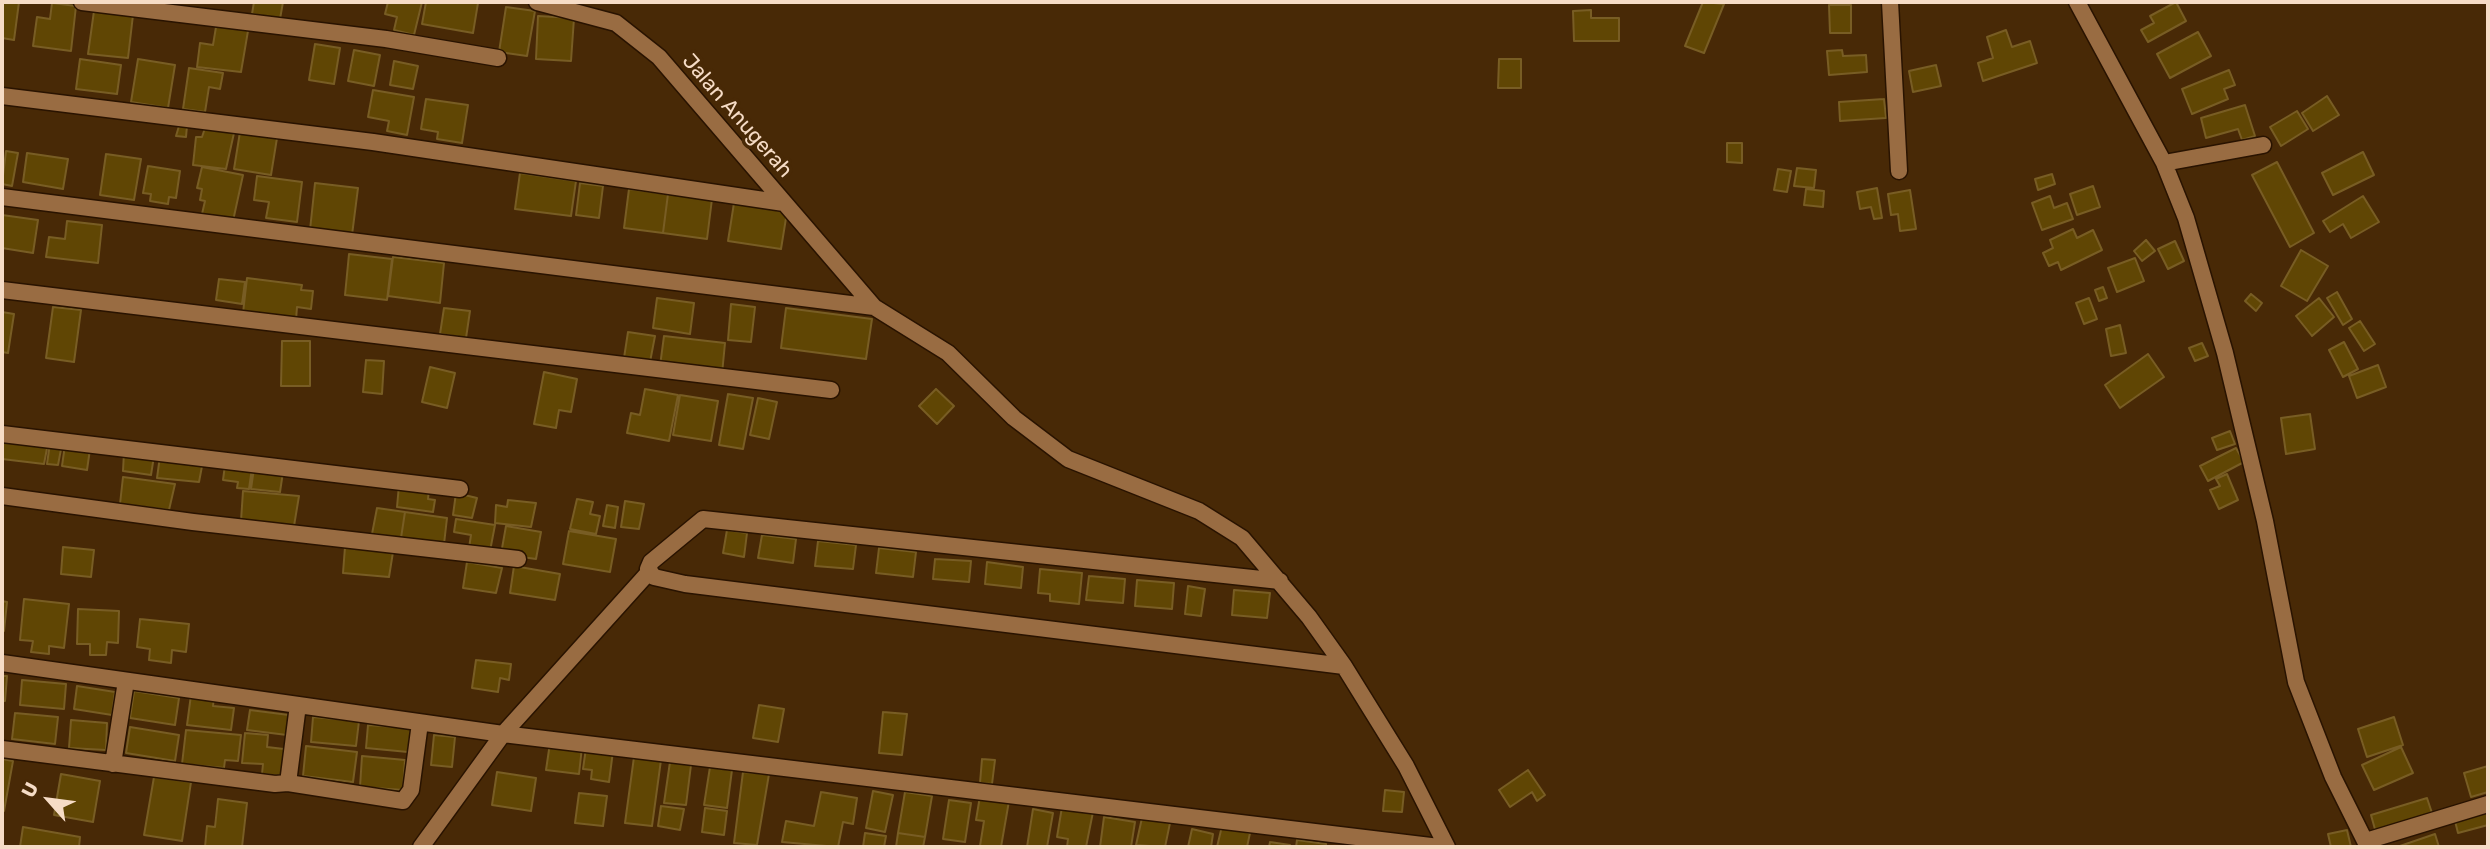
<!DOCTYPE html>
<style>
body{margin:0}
#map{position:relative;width:2490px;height:849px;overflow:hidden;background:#482906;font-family:Rubik,sans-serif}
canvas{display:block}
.frame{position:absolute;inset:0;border:4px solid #f6dcc6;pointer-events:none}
.north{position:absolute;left:14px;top:765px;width:70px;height:70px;-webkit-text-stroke:5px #482906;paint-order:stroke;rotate:298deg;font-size:19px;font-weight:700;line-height:28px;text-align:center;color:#f6dcc6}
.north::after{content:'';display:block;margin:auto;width:24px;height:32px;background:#f6dcc6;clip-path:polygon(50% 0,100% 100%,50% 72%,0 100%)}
</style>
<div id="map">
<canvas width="2490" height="849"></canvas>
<div class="frame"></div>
<div class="north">U</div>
</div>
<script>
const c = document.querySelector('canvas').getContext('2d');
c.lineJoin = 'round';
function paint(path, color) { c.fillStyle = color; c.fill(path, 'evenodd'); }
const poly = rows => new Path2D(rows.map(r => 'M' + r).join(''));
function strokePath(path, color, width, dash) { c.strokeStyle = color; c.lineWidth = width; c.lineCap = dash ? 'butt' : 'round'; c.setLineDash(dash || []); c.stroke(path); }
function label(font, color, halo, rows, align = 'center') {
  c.font = font + ' Rubik,sans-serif'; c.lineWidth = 7; c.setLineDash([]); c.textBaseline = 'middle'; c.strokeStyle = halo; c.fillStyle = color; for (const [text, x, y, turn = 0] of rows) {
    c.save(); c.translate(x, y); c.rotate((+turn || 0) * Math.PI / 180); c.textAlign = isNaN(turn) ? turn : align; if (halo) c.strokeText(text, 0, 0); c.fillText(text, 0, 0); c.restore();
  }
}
const building = poly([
 [2,2,19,2,14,40,2,38,2,2],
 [254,2,283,2,280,19,252,14,254,2],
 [388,2,422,2,414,35,394,30,397,17,385,14,388,2],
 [426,2,478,3,473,33,422,24,426,2],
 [1703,2,1724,4,1704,53,1685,46,1703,2],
 [2176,2,2186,21,2148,42,2141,30,2154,23,2150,16,2176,2],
 [52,3,76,6,71,51,33,46,37,17,50,19,52,3],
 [1829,5,1851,5,1851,33,1830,33,1829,5],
 [506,7,535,11,527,56,499,52,506,7],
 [1591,10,1591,18,1619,18,1619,41,1574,41,1573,11,1591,10],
 [94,11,133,15,128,58,88,54,94,11],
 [538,16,574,18,571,61,536,59,538,16],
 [217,21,249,25,241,72,197,67,200,43,213,45,217,21],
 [2006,30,2012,47,2030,41,2037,63,1983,81,1978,63,1993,58,1987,37,2006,30],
 [2198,32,2211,56,2170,78,2157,54,2198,32],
 [315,44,340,48,334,84,309,80,315,44],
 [354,50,380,55,374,86,348,81,354,50],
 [1842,50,1843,56,1866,55,1867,72,1829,75,1827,51,1842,50],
 [80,59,121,65,117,94,76,89,80,59],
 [138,59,175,65,168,108,131,102,138,59],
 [1499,59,1521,59,1521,88,1498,88,1499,59],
 [394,61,418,66,413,89,390,85,394,61],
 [1936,65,1941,86,1913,92,1909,71,1936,65],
 [189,68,223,73,220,89,209,87,205,112,183,109,189,68],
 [2229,70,2235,85,2224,89,2228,99,2192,114,2182,89,2229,70],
 [373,90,414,97,407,135,387,131,389,121,368,117,373,90],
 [2327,96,2339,115,2313,131,2302,113,2327,96],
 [426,99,468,105,462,143,437,139,438,132,421,129,426,99],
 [1884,99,1886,118,1840,121,1839,102,1884,99],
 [2245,105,2255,136,2242,140,2238,129,2206,138,2201,118,2245,105],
 [2297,111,2308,129,2281,146,2270,127,2297,111],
 [179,126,187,126,186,137,176,136,179,126],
 [205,128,234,133,226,169,193,165,196,137,202,137,205,128],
 [240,132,277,138,271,175,234,169,240,132],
 [1727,143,1742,143,1742,163,1727,162,1727,143],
 [6,151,18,153,12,186,2,184,6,151],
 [2363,152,2374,175,2333,195,2322,173,2363,152],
 [27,153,68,159,63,189,23,182,27,153],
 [106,154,141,159,134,200,100,195,106,154],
 [2277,162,2314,233,2290,247,2252,175,2277,162],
 [148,166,180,171,176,198,169,197,168,204,150,201,151,194,143,193,148,166],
 [202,167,243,175,233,221,202,214,205,201,200,200,202,189,197,188,202,167],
 [1797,168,1816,170,1814,188,1794,186,1797,168],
 [1778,169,1791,171,1787,192,1774,190,1778,169],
 [520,173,576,181,571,216,515,209,520,173],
 [2052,174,2055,184,2038,190,2035,179,2052,174],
 [257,176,302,182,297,222,266,218,269,202,254,200,257,176],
 [315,183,358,188,352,235,310,230,315,183],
 [580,183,603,186,599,218,576,215,580,183],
 [2093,186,2100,207,2077,215,2070,194,2093,186],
 [1877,188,1882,218,1874,219,1871,207,1860,209,1857,192,1877,188],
 [629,189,668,194,663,233,624,228,629,189],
 [1806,189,1824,191,1823,207,1804,205,1806,189],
 [1910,190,1916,229,1900,231,1898,214,1891,215,1888,194,1910,190],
 [668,194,712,199,707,239,663,233,668,194],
 [2050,196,2054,208,2067,203,2073,219,2042,230,2032,203,2050,196],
 [2363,196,2379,222,2351,238,2343,224,2330,232,2323,221,2363,196],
 [734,203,787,212,781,249,728,241,734,203],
 [2,215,38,220,33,253,2,248,2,215],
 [67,221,102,225,98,263,46,257,49,237,65,239,67,221],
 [2073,229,2077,238,2093,230,2102,250,2061,270,2058,262,2049,266,2043,253,2053,248,2050,240,2073,229],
 [2146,240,2155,251,2142,261,2134,251,2146,240],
 [2175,241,2184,261,2168,269,2158,249,2175,241],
 [2301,250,2328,266,2307,301,2281,286,2301,250],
 [349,254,392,259,387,300,345,295,349,254],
 [393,257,444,263,440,303,388,296,393,257],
 [2135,258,2144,281,2117,292,2108,268,2135,258],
 [247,278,302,285,301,290,313,291,311,309,297,307,296,320,243,313,247,278],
 [219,279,245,282,242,304,216,300,219,279],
 [2103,287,2107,298,2099,301,2095,290,2103,287],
 [2337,292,2352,319,2343,325,2327,298,2337,292],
 [2251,294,2262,303,2256,311,2245,301,2251,294],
 [657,298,694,303,690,334,653,328,657,298],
 [2089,298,2097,319,2084,324,2076,303,2089,298],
 [2319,298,2334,317,2312,336,2296,316,2319,298],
 [731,304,755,307,751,342,728,340,731,304],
 [53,307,81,310,74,362,46,358,53,307],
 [444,308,470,311,466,338,440,334,444,308],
 [786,308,872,319,866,359,781,348,786,308],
 [2,312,14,314,8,353,2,352,2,312],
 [2360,321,2375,344,2364,351,2349,328,2360,321],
 [2120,325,2126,353,2111,356,2106,329,2120,325],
 [628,332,655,336,650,362,624,358,628,332],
 [664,336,725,343,722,374,660,366,664,336],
 [282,341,310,341,310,386,281,386,282,341],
 [2344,342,2358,369,2343,377,2329,350,2344,342],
 [2202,343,2208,356,2195,361,2189,348,2202,343],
 [2148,354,2164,377,2120,408,2105,385,2148,354],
 [366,360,384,361,382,394,363,392,366,360],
 [2378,365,2386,387,2357,398,2349,376,2378,365],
 [430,367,455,373,447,408,422,402,430,367],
 [544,372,577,379,571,412,559,410,556,428,534,424,544,372],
 [645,389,678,395,669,441,627,433,631,413,640,415,645,389],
 [936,389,954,406,937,424,919,406,936,389],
 [728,394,753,398,743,449,719,445,728,394],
 [680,395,718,401,711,441,673,435,680,395],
 [758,398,777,402,769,439,750,435,758,398],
 [2310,414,2315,449,2286,454,2281,418,2310,414],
 [2230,431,2235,444,2217,450,2212,438,2230,431],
 [2,437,48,443,44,464,2,459,2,437],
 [50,443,62,444,58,465,47,464,50,443],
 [65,445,90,449,87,470,62,466,65,445],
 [2236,448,2244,462,2208,481,2200,466,2236,448],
 [124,452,154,456,151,475,123,471,124,452],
 [160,456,203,461,199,482,157,478,160,456],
 [225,465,252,468,249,489,237,488,238,482,223,480,225,465],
 [254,468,283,472,280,492,251,489,254,468],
 [2227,474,2238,500,2219,509,2210,490,2220,486,2216,479,2227,474],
 [123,477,175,484,169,510,120,504,123,477],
 [399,485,429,489,428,499,435,500,433,512,397,507,399,485],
 [243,491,299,496,294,526,241,521,243,491],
 [456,493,477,498,472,518,453,515,456,493],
 [577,499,593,502,590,514,600,516,596,534,570,529,577,499],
 [508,500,536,503,531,527,495,523,496,505,507,507,508,500],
 [625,501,644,504,639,529,621,527,625,501],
 [607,505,618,507,615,528,603,526,607,505],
 [377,508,405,512,401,538,372,534,377,508],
 [405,512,447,518,444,544,401,538,405,512],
 [456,519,495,525,490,551,469,548,471,535,454,532,456,519],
 [506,526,541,532,536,559,501,554,506,526],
 [727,530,747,533,744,557,723,553,727,530],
 [569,531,616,539,610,572,563,564,569,531],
 [762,535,796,539,793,563,758,558,762,535],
 [818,541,856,545,853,569,815,566,818,541],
 [63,547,94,550,91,577,61,574,63,547],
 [345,547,393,552,389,577,343,573,345,547],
 [879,548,916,552,913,577,876,573,879,548],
 [935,559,971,561,969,582,933,579,935,559],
 [467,562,502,568,496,593,463,588,467,562],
 [987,562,1023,567,1021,588,985,584,987,562],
 [514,566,560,574,555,600,510,593,514,566],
 [1040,569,1082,573,1079,604,1050,601,1050,594,1038,593,1040,569],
 [1089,576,1125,579,1123,603,1086,600,1089,576],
 [1137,580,1174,583,1172,609,1135,606,1137,580],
 [1188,586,1205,589,1201,616,1185,614,1188,586],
 [1234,590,1270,593,1267,618,1232,615,1234,590],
 [24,599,69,604,64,648,49,646,49,654,31,652,33,641,20,640,24,599],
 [2,601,7,602,4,631,2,631,2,601],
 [78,609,119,611,118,643,107,642,106,655,90,655,90,644,77,644,78,609],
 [140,619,189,624,186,652,172,650,171,663,149,660,150,649,137,647,140,619],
 [476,660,511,664,509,680,500,678,498,692,472,688,476,660],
 [2,676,7,676,5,701,2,701,2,676],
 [22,680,66,684,64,709,20,705,22,680],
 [77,686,115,692,112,715,74,709,77,686],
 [134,691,179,698,175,725,130,718,134,691],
 [191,695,214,697,213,706,234,708,231,730,187,725,191,695],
 [759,705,784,709,778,742,753,738,759,705],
 [250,710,289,715,287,735,247,730,250,710],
 [883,712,907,714,902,755,879,753,883,712],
 [15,713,58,717,55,744,12,739,15,713],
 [313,717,359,721,356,746,311,742,313,717],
 [2394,717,2403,745,2367,757,2358,729,2394,717],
 [71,720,107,723,106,750,69,748,71,720],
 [368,725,411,728,408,752,366,748,368,725],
 [130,727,179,735,175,761,126,753,130,727],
 [186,730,241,735,238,761,225,760,224,768,182,764,186,730],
 [245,733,268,735,267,747,284,749,282,776,262,774,263,764,242,763,245,733],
 [434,735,455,737,452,767,431,765,434,735],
 [550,743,582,747,579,774,546,770,550,743],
 [306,746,357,752,353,782,303,776,306,746],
 [2401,747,2413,773,2374,790,2362,765,2401,747],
 [586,748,613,751,609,782,591,779,592,770,583,769,586,748],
 [362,756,405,760,403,790,360,787,362,756],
 [634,757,661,760,652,826,625,823,634,757],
 [2,759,13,761,4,811,2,811,2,759],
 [982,759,995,760,992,784,980,783,982,759],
 [670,762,691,765,686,805,664,803,670,762],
 [2488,766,2488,792,2471,797,2464,773,2488,766],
 [710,767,732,770,727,808,704,805,710,767],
 [1528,770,1545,795,1537,801,1532,792,1510,807,1499,790,1528,770],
 [497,772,536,778,531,811,492,805,497,772],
 [743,772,769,774,757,845,734,843,743,772],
 [61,774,100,781,93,822,54,815,61,774],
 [154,777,191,782,182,841,144,835,154,777],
 [1385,790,1404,792,1402,812,1383,811,1385,790],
 [873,791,893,795,885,832,866,828,873,791],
 [821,792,857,798,853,824,843,822,838,847,782,842,786,821,814,826,821,792],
 [905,792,932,796,925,837,898,833,905,792],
 [579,793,607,796,603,826,575,823,579,793],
 [980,796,1009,801,1001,847,980,846,984,821,976,820,980,796],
 [2427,798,2433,816,2376,833,2371,815,2427,798],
 [218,799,247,803,242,847,205,847,207,826,215,827,218,799],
 [949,800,971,803,965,842,943,839,949,800],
 [661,806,684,809,680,830,658,826,661,806],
 [1062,807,1093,812,1086,847,1067,847,1068,839,1057,837,1062,807],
 [705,808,727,811,724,835,702,832,705,808],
 [2488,808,2488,825,2458,833,2454,817,2488,808],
 [1033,809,1053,813,1047,847,1027,847,1033,809],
 [1104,817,1135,822,1131,847,1100,847,1104,817],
 [1142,818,1170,823,1165,847,1136,845,1142,818],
 [1222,826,1250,833,1247,847,1217,847,1222,826],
 [23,827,80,837,79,847,20,847,23,827],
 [1192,829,1213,834,1211,847,1188,847,1192,829],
 [2347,830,2351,847,2331,847,2328,834,2347,830],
 [865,833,886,836,884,847,863,847,865,833],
 [898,833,925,837,923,847,896,847,898,833],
 [2435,834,2439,847,2397,847,2435,834],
 [1297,840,1326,844,1326,847,1296,847,1297,840],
 [1270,842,1290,845,1289,847,1269,847,1270,842]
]);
paint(building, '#604604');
strokePath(building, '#785d24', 2);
const street = poly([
 [82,2,386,39,498,58],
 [537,2,616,23,659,57,874,307],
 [1890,2,1899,171],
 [2077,2,2164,163,2186,218,2225,353,2265,521,2296,682,2333,777,2368,847],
 [2,96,373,142,784,203],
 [2164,163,2263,145],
 [2,197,874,307,948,353,1014,418,1068,459,1199,511,1242,538,1309,617,1344,666,1406,766,1447,847],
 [2,290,831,390],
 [2,434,460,489],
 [2,496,193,522,518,559],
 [1280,581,703,519,651,562,648,569,654,577,685,584,1344,666],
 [2,663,503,734,1439,847],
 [2,749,275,784,288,783,298,705],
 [113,764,126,681],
 [288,783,403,801,411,790,420,723],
 [2366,841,2488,804],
 [421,847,503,734,649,572]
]);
strokePath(street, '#291300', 19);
strokePath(street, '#996c42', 16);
label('21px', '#f6dcc6', '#482906', [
 ["Jalan Anugerah",737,116,49]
]);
</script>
